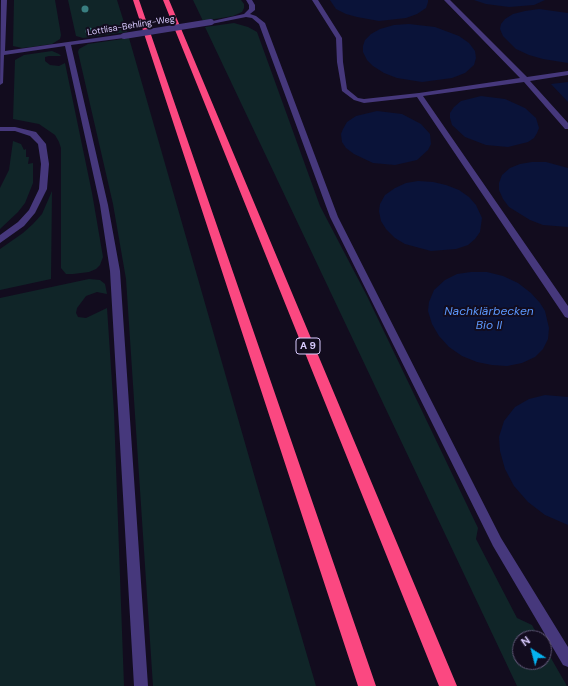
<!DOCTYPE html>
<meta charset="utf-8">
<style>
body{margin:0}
#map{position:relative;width:568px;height:686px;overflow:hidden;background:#120c1e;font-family:"DM Sans",sans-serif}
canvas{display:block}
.north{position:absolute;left:512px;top:630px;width:40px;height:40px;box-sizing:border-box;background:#120c1e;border:1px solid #615878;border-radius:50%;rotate:324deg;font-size:11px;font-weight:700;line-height:16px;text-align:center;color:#d8cafe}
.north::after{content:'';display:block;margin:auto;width:14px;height:18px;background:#05b2ef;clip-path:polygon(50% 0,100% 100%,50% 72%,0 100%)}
</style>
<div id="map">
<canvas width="568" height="686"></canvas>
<div class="north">N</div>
</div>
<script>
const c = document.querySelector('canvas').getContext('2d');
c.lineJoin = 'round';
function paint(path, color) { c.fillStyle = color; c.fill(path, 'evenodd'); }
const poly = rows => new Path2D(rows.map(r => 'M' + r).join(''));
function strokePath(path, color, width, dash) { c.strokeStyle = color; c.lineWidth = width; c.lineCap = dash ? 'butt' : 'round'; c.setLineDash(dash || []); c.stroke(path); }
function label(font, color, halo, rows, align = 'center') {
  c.font = font + ' "DM Sans",sans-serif'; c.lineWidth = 4; c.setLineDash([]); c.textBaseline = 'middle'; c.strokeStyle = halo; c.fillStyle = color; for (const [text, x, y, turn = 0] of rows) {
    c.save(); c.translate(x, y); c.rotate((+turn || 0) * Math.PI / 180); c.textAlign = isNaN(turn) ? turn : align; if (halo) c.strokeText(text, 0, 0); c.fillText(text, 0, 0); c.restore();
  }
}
paint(poly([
 [14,0,55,0,61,35,60,39,52,44,31,47,22,48,13,46],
 [68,0,117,0,127,32,83,38,76,36],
 [193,0,241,0,244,4,244,8,242,12,233,16,203,21],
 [234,23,248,27,257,32,320,206,367,296,478,528,476,539,517,618,532,625,539,638,520,638,520,662,544,662,544,646,567,686,517,686,205,27],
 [129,38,255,478,316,686,153,686,126,279,113,204,78,52,79,49,88,44],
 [52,51,59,54,61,56,49,56,45,57,45,61,50,65,59,66,65,63,92,193,103,257,100,265,96,269,89,272,73,274,66,274,61,268,61,148,59,142,55,135,39,124,13,119,15,60,24,55],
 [13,141,21,144,24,150,26,149,26,157,29,157,28,164,33,163,33,183,25,203,18,212,0,229,0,188,9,170],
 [52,191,51,279,0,290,0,249,23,233,33,224,42,214],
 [89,279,100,280,105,284,107,294,97,292,86,296,77,308,76,313,78,317,86,318,107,308,114,413,124,686,0,686,0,298]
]), '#102528');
paint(poly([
 [330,0,428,0,428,2,426,8,417,14,406,18,379,21,357,17,346,14,336,9],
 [474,0,545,0,534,5,509,7,486,4],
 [539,9,568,13,568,63,543,59,529,55,516,49,503,36,500,29,501,24,505,19,513,14,525,11],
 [409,24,435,27,459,36,469,43,475,51,476,58,474,65,465,73,452,78,422,82,397,78,384,73,373,66,367,60,363,52,363,46,365,40,371,34,380,29,394,25],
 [568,82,568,102,551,84],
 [481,96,505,99,525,108,536,118,539,128,537,133,534,138,528,142,508,147,486,145,465,137,452,125,450,118,450,113,454,107,461,101],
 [377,111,402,114,421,124,430,134,431,144,428,150,417,160,395,165,373,163,354,154,346,148,342,142,341,134,343,129,347,122,356,116],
 [532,162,546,162,568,168,568,227,543,225,530,220,509,207,503,199,499,190,499,183,502,175,510,168,520,164],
 [418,181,433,182,446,185,459,190,469,197,476,205,482,218,480,232,475,239,468,245,456,249,431,251,405,244,395,238,386,229,381,221,379,211,380,204,385,195,395,188,406,183],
 [471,272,487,272,503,276,518,283,531,293,540,303,545,311,549,328,548,339,543,349,535,357,522,363,507,366,492,365,477,362,462,356,449,347,439,336,432,324,428,311,429,302,434,290,445,280,457,274],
 [545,395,568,397,568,525,545,515,528,502,514,486,505,469,500,451,499,437,504,421,515,407,529,399]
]), '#0a1339');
paint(poly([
 [1,0,7,0,5,51,124,34,127,36,124,38,71,45,108,205,120,271,148,686,134,686,110,271,100,205,65,46,4,55,3,83,0,85,1,0],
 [246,0,252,0,255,5,255,10,250,14,256,16,265,23,338,217,501,538,568,647,568,667,563,665,493,546,330,217,259,24,252,18,246,17,211,24,208,22,244,14,249,9,249,5,246,0],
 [312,0,318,0,342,38,343,62,347,89,358,98,364,99,419,93,520,78,444,0,450,0,527,77,568,71,568,75,530,81,568,123,568,129,565,129,524,82,423,96,568,306,568,318,565,317,417,97,364,103,354,100,342,91,337,62,336,38,312,0],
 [0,127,15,127,36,132,46,144,49,164,47,189,35,213,24,226,0,243,0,235,18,222,29,210,39,189,41,164,38,144,30,136,15,131,0,131,0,127]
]), '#46387c');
paint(poly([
 [133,0,139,0,376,686,358,686,133,0],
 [163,0,169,0,457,686,439,686,163,0]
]), '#fb4881');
strokePath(poly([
 [124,36,211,22]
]), '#46387c', 6);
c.fillStyle = '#397e80';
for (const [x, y] of [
 [85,9],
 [89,31]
]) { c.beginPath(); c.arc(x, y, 3.5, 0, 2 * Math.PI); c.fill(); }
label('9px', '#d8cafe', '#120c1e', [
 ["Lottlisa-Behling-Weg",131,26,-9]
]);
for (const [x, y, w] of [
 [308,346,24]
]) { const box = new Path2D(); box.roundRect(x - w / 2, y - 8, w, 16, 3); c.fillStyle = '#120c1e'; c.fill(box); strokePath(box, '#d8cafe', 1); }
label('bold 10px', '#d8cafe', null, [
 ["A 9",308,346]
]);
label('italic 12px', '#5b97fc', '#120c1e', [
 ["Nachklärbecken",489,312],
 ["Bio II",489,326]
]);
</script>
